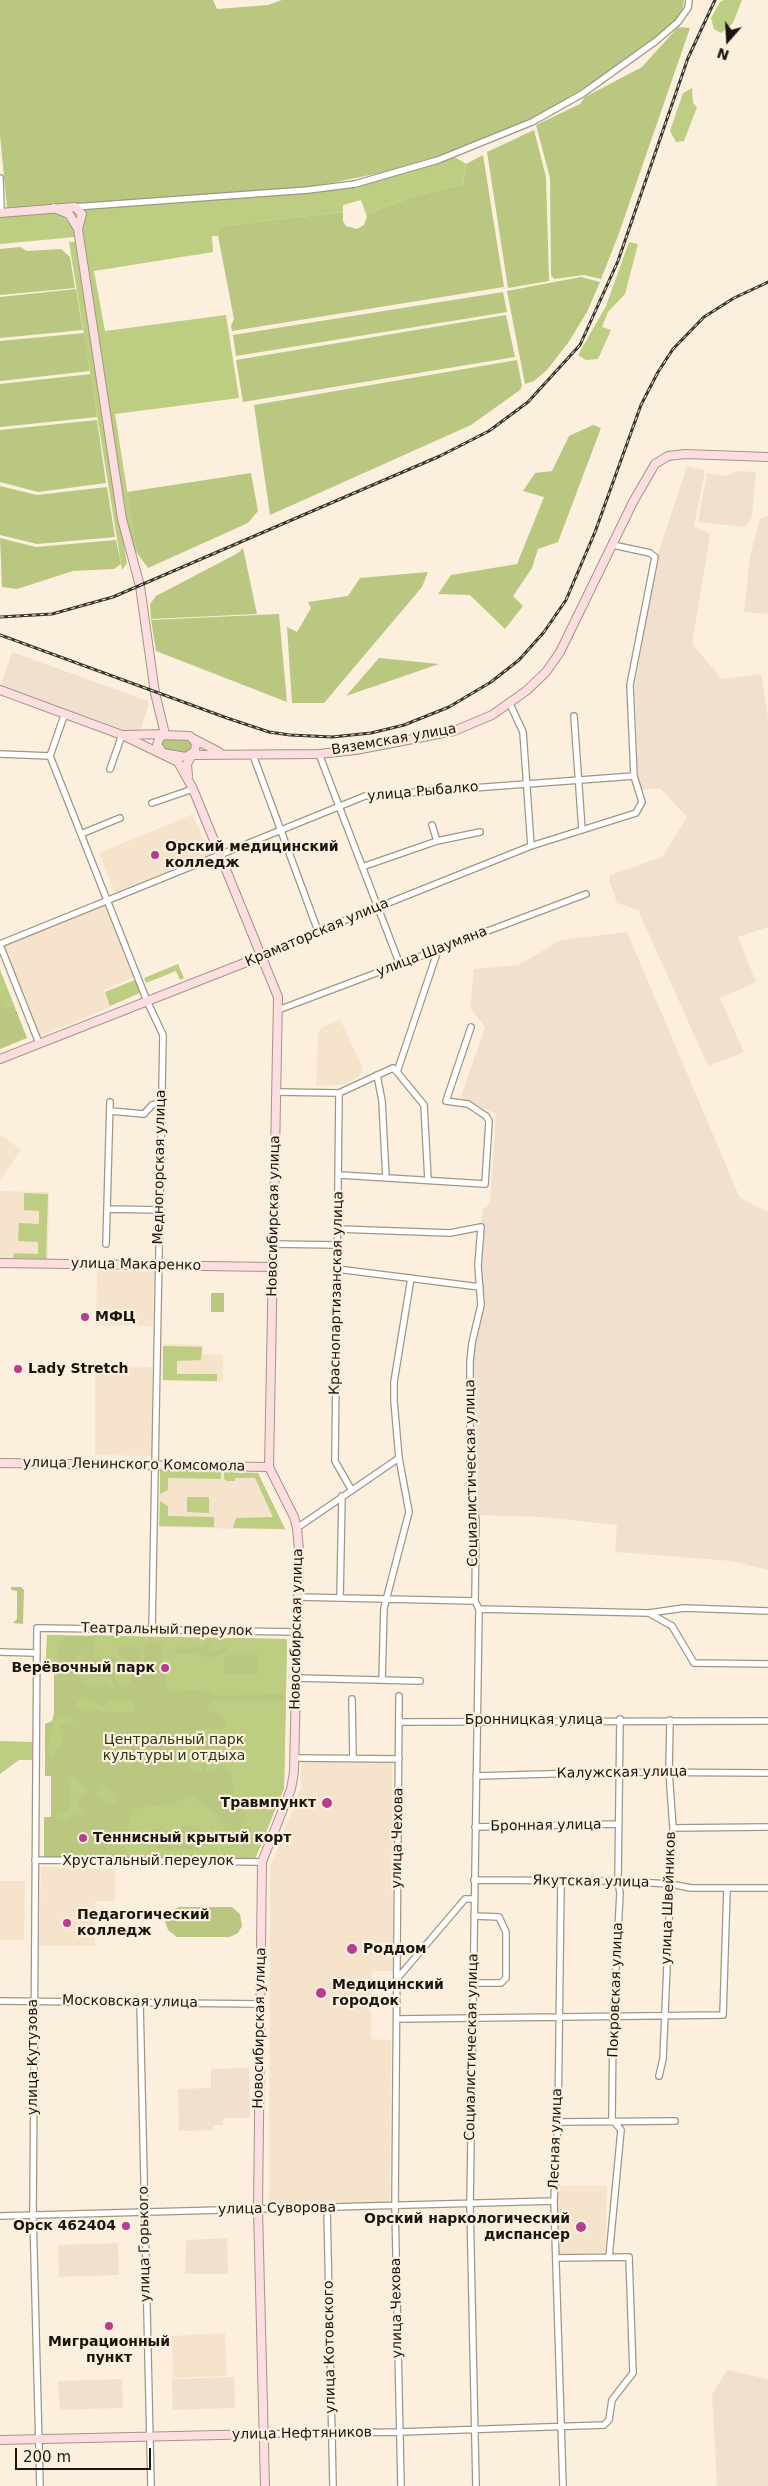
<!DOCTYPE html>
<meta charset="utf-8">
<style>
body{margin:0}
#map{position:relative;width:768px;height:2486px;overflow:hidden;background:#fcefdd;font-family:"DejaVu Sans",sans-serif}
canvas{display:block}
.north{position:absolute;left:703px;top:15px;width:50px;height:50px;-webkit-text-stroke:4px #fcefdd;paint-order:stroke;rotate:199deg;font-size:14px;font-weight:700;line-height:20px;text-align:center;color:#19150f}
.north::after{content:'';display:block;margin:auto;width:18px;height:22px;background:#19150f;clip-path:polygon(50% 0,100% 100%,50% 72%,0 100%)}
.scale{position:absolute;left:15px;top:2448px;width:136px;height:22px;box-sizing:border-box;border:2px solid #19150f;border-top:0;padding-left:6px;font-size:15px;line-height:18px;white-space:nowrap;color:#19150f;-webkit-text-stroke:4px #fcefdd;paint-order:stroke}
</style>
<div id="map">
<canvas width="768" height="2486"></canvas>
<div class="north">N</div>
<div class="scale">200 m</div>
</div>
<script>
const c = document.querySelector('canvas').getContext('2d');
c.lineJoin = 'round';
function paint(path, color) { c.fillStyle = color; c.fill(path, 'evenodd'); }
const poly = rows => new Path2D(rows.map(r => 'M' + r).join(''));
function strokePath(path, color, width, dash) { c.strokeStyle = color; c.lineWidth = width; c.lineCap = dash ? 'butt' : 'round'; c.setLineDash(dash || []); c.stroke(path); }
function label(font, color, halo, rows, align = 'center') {
  c.font = font + ' "DejaVu Sans",sans-serif'; c.lineWidth = 4.5; c.setLineDash([]); c.textBaseline = 'middle'; c.strokeStyle = halo; c.fillStyle = color; for (const [text, x, y, turn = 0] of rows) {
    c.save(); c.translate(x, y); c.rotate((+turn || 0) * Math.PI / 180); c.textAlign = isNaN(turn) ? turn : align; if (halo) c.strokeText(text, 0, 0); c.fillText(text, 0, 0); c.restore();
  }
}
paint(poly([
 [687,466,705,470,694,526,710,534,692,644,722,679,761,674,768,718,768,927,738,937,756,982,720,998,744,1052,708,1066,638,910,617,903,609,879,610,875,662,857,687,817,660,788,639,790,635,685,658,553],
 [736,471,756,472,752,517,745,527,698,522,707,473,727,476],
 [768,515,768,614,744,612,750,556,760,519],
 [12,652,148,701,148,707,140,731,125,730,1,685],
 [627,932,740,1198,768,1212,768,1570,732,1561,615,1552,617,1525,542,1517,478,1515,477,1452,473,1442,473,1354,485,1303,481,1266,485,1228,481,1223,483,1209,490,1202,496,1114,461,1097,485,1027,470,1008,474,969,518,965,561,940],
 [249,2068,250,2118,223,2118,223,2125,213,2125,213,2130,179,2131,178,2089,211,2088,211,2069],
 [227,2238,228,2274,185,2274,186,2240],
 [118,2243,119,2275,59,2277,58,2245],
 [727,2370,768,2379,768,2486,717,2486,712,2395],
 [234,2377,235,2408,173,2410,172,2379],
 [122,2379,123,2408,60,2410,58,2381]
]), '#f2e0cf');
paint(poly([
 [193,814,211,857,116,895,99,853],
 [106,904,135,977,104,990,111,1007,38,1037,2,947],
 [340,1019,363,1069,359,1077,341,1085,316,1086,318,1034,321,1028],
 [0,1134,21,1150,0,1180],
 [0,1191,49,1192,48,1260,0,1259],
 [97,1271,154,1272,153,1326,96,1325],
 [163,1344,203,1345,203,1354,223,1355,223,1382,162,1381],
 [95,1366,152,1367,152,1456,95,1455],
 [160,1470,258,1473,286,1530,159,1527],
 [301,1761,392,1761,393,1971,372,1971,371,2039,391,2040,390,2202,269,2203,270,1868,301,1787],
 [41,1867,115,1869,115,1901,95,1901,95,1946,39,1946],
 [0,1881,25,1881,24,1940,0,1940],
 [558,2186,607,2186,605,2252,557,2255,555,2202],
 [225,2333,227,2376,173,2378,172,2336]
]), '#f5e4cb');
paint(poly([
 [0,0,213,0,217,9,268,5,282,0,684,0,682,14,664,32,616,68,535,118,458,150,380,173,306,188,7,208,0,135],
 [678,27,690,28,618,236,601,279,584,275,554,279,551,275,550,178,536,125,580,104,585,97,642,67],
 [534,130,546,177,549,281,508,288,487,152],
 [483,155,504,287,232,331,231,326,234,319,218,236,221,226,343,212,343,221,346,226,357,229,364,225,367,217,366,214,417,195,463,184,466,164],
 [20,247,27,251,61,249,70,257,75,288,0,295,0,249],
 [581,277,600,282,587,312,568,343,547,370,534,381,525,384,507,291],
 [76,289,83,330,0,338,0,297],
 [503,292,507,312,236,356,233,335],
 [506,315,515,357,243,402,236,360],
 [84,333,90,371,0,381,0,341],
 [517,360,522,386,520,390,471,425,270,515,254,405],
 [91,374,97,417,0,427,0,384],
 [97,420,106,483,38,492,0,482,0,430],
 [593,425,601,428,558,542,538,549,532,568,513,596,523,606,505,629,470,595,438,594,451,575,517,564,544,497,523,491,535,473,552,471,569,436],
 [251,473,258,511,248,523,148,568,137,553,127,492],
 [0,486,37,495,107,487,115,537,37,544,0,535],
 [0,538,36,547,116,540,121,564,114,569,73,571,17,589,2,587],
 [243,548,257,614,151,619,150,604,156,596,238,553],
 [428,572,422,587,324,703,292,703,287,627,297,632,311,608,308,602,348,596,360,578],
 [279,614,287,702,156,651,151,620],
 [379,658,439,664,346,696],
 [185,737,192,743,193,749,188,753,164,751,160,748,162,739],
 [0,970,27,1038,0,1049],
 [211,1293,224,1293,224,1312,211,1312],
 [11,1587,21,1587,24,1590,23,1624,13,1623,17,1619,17,1591,11,1590],
 [47,1635,287,1639,284,1788,255,1859,44,1857,44,1817,51,1817,51,1776,45,1776,45,1724,52,1721,54,1714,54,1670,52,1664,46,1663],
 [179,1907,232,1907,240,1914,242,1926,238,1933,230,1937,177,1937,168,1930,165,1921,169,1912]
]), '#b9c781');
paint(poly([
 [724,0,742,0,733,23,721,33,714,29,711,18,720,2],
 [692,88,693,103,697,107,684,141,676,142,670,131,683,93],
 [455,157,466,164,463,184,417,195,366,214,361,200,343,205,343,212,222,226,218,236,212,236,213,252,94,271,105,331,226,315,239,398,115,414,137,553,132,551,80,228,85,210,350,187,430,166],
 [58,211,74,228,75,237,0,244,0,216],
 [69,242,75,242,89,331,127,563,122,570],
 [629,242,638,244,625,294,608,312,602,327,611,330,598,359,586,360,578,355,606,306],
 [178,964,184,978,180,980,176,971,146,983,144,978],
 [0,970,14,1005,6,1010,0,997],
 [135,980,140,993,110,1006,105,992],
 [24,1193,48,1194,46,1259,13,1258,14,1253,38,1254,38,1242,18,1241,19,1223,39,1224,39,1211,24,1210],
 [163,1346,202,1347,201,1360,177,1361,177,1374,217,1374,217,1381,163,1380],
 [160,1470,221,1472,221,1479,168,1478,168,1490,160,1494],
 [224,1472,258,1473,285,1529,233,1528,236,1518,273,1517,255,1478,235,1478,235,1481,227,1481,224,1479],
 [187,1497,209,1497,209,1513,187,1512],
 [160,1501,168,1506,168,1516,214,1517,214,1527,159,1526],
 [47,1635,64,1635,64,1640,60,1641,57,1654,58,1660,66,1664,64,1669,54,1670,52,1664,46,1663],
 [94,1635,150,1637,150,1644,144,1644,144,1673,131,1673,131,1685,118,1685,115,1679,115,1666,119,1658,113,1656,107,1659,94,1655],
 [119,1644,138,1648,141,1651,139,1668,135,1669,132,1661,120,1655,117,1651],
 [153,1637,287,1639,286,1694,214,1696,210,1691,204,1689,167,1692,166,1673,162,1673,162,1644,153,1644],
 [209,1643,211,1649,217,1651,225,1646,227,1649,224,1653,210,1658,195,1654,174,1654,177,1645,190,1649,196,1644,198,1648,201,1648],
 [225,1655,259,1655,259,1674,224,1674],
 [82,1653,85,1656,83,1663,85,1671,90,1675,110,1677,114,1686,111,1688,105,1683,95,1687,82,1683,79,1669,74,1664,77,1656],
 [77,1699,96,1700,98,1704,102,1707,107,1704,109,1700,131,1700,135,1712,102,1712,96,1710,89,1712,77,1707],
 [214,1701,286,1701,284,1788,255,1859,129,1858,124,1846,132,1809,171,1804,192,1796,208,1807,218,1816,225,1830,242,1830,246,1814,238,1810,230,1775,225,1767,221,1765,211,1772,206,1772,206,1760,215,1762,223,1742,214,1740,202,1741,198,1736,202,1729,221,1729,226,1727,223,1717,208,1710,206,1707],
 [186,1826,198,1829,202,1833,198,1837,192,1836,193,1844,200,1848,198,1850,161,1850,157,1848,148,1833,156,1829,180,1833,182,1827],
 [57,1716,73,1716,74,1724,63,1723,60,1728,63,1741,52,1756,49,1753,48,1743],
 [181,1737,196,1747,202,1762,202,1772,190,1770,189,1755,180,1740],
 [0,1741,33,1742,32,1760,19,1760,0,1774],
 [74,1773,88,1791,77,1802,77,1806,83,1810,82,1813,73,1814,68,1820,58,1820,56,1815,68,1810,71,1794,68,1787],
 [102,1783,105,1783,118,1804,105,1804,97,1794]
]), '#bdcd81');
const street = poly([
 [0,178,1,212],
 [74,207,308,190,355,184,438,160,532,122,582,94,656,41,678,22,688,8,689,0],
 [510,704,523,732,531,846],
 [574,716,582,830],
 [0,754,50,756],
 [319,754,400,965],
 [253,755,318,931],
 [50,756,147,1001,163,1035,152,1630],
 [50,756,65,713],
 [110,769,122,735],
 [152,803,193,789],
 [432,825,437,841],
 [81,834,120,818],
 [362,867,437,841,480,832],
 [0,944,365,796,634,776],
 [0,945,39,1043],
 [262,956,318,931,531,846,636,813,642,802,634,776,630,685,655,557,650,553,613,545],
 [278,1010,586,894],
 [377,1075,382,1101,386,1178],
 [277,1092,339,1093,393,1068,397,1072],
 [339,1093,335,1461,351,1489],
 [110,1111,144,1114,152,1105,161,1103],
 [340,1175,485,1184,489,1121,486,1116,468,1104,446,1101,471,1027],
 [428,1180,424,1105,397,1072,438,950],
 [108,1209,161,1210],
 [338,1229,450,1233,481,1227,478,1266,481,1305,472,1343,470,1362,470,1491,476,1519,475,1601],
 [106,1244,110,1102],
 [273,1244,337,1245],
 [337,1269,480,1287],
 [297,1528,399,1458],
 [297,1597,475,1601,479,1609,649,1613,684,1608,768,1611],
 [340,1598,342,1496],
 [649,1613,672,1626,694,1663,768,1664],
 [0,1652,36,1653],
 [296,1678,420,1681],
 [382,1680,384,1608,409,1512,399,1458,394,1401,394,1382,411,1278],
 [399,1696,395,2207,401,2486],
 [352,1699,353,1758],
 [399,1722,768,1721],
 [295,1758,399,1759],
 [476,1776,619,1772,768,1773],
 [475,1827,618,1824],
 [673,1828,768,1827],
 [35,1860,262,1862],
 [474,1880,618,1881,670,1884,691,1888,768,1888],
 [561,1881,558,2122,554,2201,563,2486],
 [396,1980,465,1899,474,1899],
 [473,1983,501,1983,506,1978,506,1932,499,1917,474,1916],
 [0,2001,260,2004],
 [140,2002,151,2486],
 [397,2019,723,2015,727,1889],
 [659,2076,663,2059,673,1828,669,1772,670,1720],
 [558,2122,675,2121],
 [327,2208,333,2486],
 [0,2216,554,2201],
 [609,2257,621,2130,612,2119,613,2023,620,1893,618,1881,620,1719],
 [263,2434,400,2432,604,2425,609,2420,612,2400,633,2373,629,2257,556,2258],
 [40,2486,33,2215,37,1628,297,1632],
 [476,2486,470,2205,479,1609]
]);
const secondary = poly([
 [54,208,69,214,78,229,122,519,140,586,155,693,165,734,124,735],
 [0,213,75,207,82,214,78,229],
 [0,690,122,735,178,762,193,789,278,997,269,1467,294,1517,297,1528,299,1550,294,1772,291,1789,262,1862,258,2209,265,2486],
 [163,735,190,736,196,743,195,751,186,757,163,753,157,745,159,739,163,735],
 [194,739,219,752],
 [188,776,187,764,192,755,319,754,356,750,454,731,492,715,526,691,546,672,560,652,633,502,655,464,668,456,685,454,768,457],
 [0,1059,262,956],
 [0,1263,272,1267],
 [0,1463,269,1467],
 [0,2440,263,2434]
]);
strokePath(street, '#a19684', 8);
strokePath(secondary, '#a19684', 10);
strokePath(street, '#fff', 5.5);
strokePath(secondary, '#fedde1', 8);
const rail = poly([
 [0,617,52,614,113,597,440,456,489,431,528,402,580,345,618,261,688,58,715,0],
 [0,635,227,718,269,732,290,735,332,737,371,733,404,725,449,707,491,682,519,660,544,632,566,600,595,532,641,405,658,372,673,349,704,317,734,298,768,282]
]);
strokePath(rail, '#3b362e', 3);
strokePath(rail, '#fcefdd', 1, [4]);
for (const [x, y, r, color] of [
 [155,855,5,"#b83d8e"],
 [85,1317,5,"#b83d8e"],
 [18,1369,5,"#b83d8e"],
 [165,1668,5,"#b83d8e"],
 [327,1803,6,"#b83d8e"],
 [83,1838,5,"#b83d8e"],
 [67,1923,5,"#b83d8e"],
 [352,1949,6,"#b83d8e"],
 [321,1993,6,"#b83d8e"],
 [126,2226,5,"#b83d8e"],
 [581,2227,6,"#b83d8e"],
 [109,2326,5,"#b83d8e"]
]) { const dot = new Path2D(); dot.arc(x, y, r, 0, 2 * Math.PI); c.fillStyle = color; c.fill(dot); strokePath(dot, '#fcefdd', 2); }
label('14px', '#19150f', '#fcefdd', [
 ["Вяземская улица",394,740,-10],
 ["улица Рыбалко",423,792,-5],
 ["Краматорская улица",317,933,-23],
 ["улица Шаумяна",432,952,-21],
 ["Медногорская улица",160,1167,-89],
 ["Новосибирская улица",274,1216,-89],
 ["улица Макаренко",136,1265,1],
 ["Краснопартизанская улица",337,1293,-89],
 ["улица Ленинского Комсомола",134,1465,1],
 ["Социалистическая улица",472,1473,-91],
 ["Новосибирская улица",297,1629,-89],
 ["Театральный переулок",167,1630,1],
 ["Бронницкая улица",534,1720],
 ["Калужская улица",622,1773,-1],
 ["Бронная улица",546,1826,-1],
 ["улица Чехова",398,1838,-89],
 ["Хрустальный переулок",148,1861],
 ["Якутская улица",591,1882,1],
 ["улица Швейников",669,1898,-88],
 ["Покровская улица",616,1990,-88],
 ["Московская улица",130,2002,1],
 ["Новосибирская улица",260,2028,-89],
 ["Социалистическая улица",472,2047,-89],
 ["улица Кутузова",33,2057,-90],
 ["Лесная улица",556,2139,-88],
 ["улица Суворова",277,2209,-1],
 ["улица Горького",145,2244,-91],
 ["улица Чехова",397,2308,-91],
 ["улица Котовского",330,2347,-91],
 ["улица Нефтяников",302,2434,-1]
]);
label('bold 14px', '#19150f', '#fcefdd', [
 ["Орский медицинский",165,847],
 ["колледж",165,863],
 ["МФЦ",95,1317],
 ["Lady Stretch",28,1369],
 ["Верёвочный парк",155,1668,"right"],
 ["Травмпункт",316,1803,"right"],
 ["Теннисный крытый корт",93,1838],
 ["Педагогический",77,1915],
 ["колледж",77,1931],
 ["Роддом",363,1949],
 ["Медицинский",332,1985],
 ["городок",332,2001],
 ["Орский наркологический",570,2219,"right"],
 ["диспансер",570,2235,"right"],
 ["Орск 462404",116,2226,"right"],
 ["Миграционный",109,2342,"center"],
 ["пункт",109,2358,"center"]
], 'left');
label('14px', '#2f3515', '#fcefdd', [
 ["Центральный парк",174,1740],
 ["культуры и отдыха",174,1756]
]);
</script>
